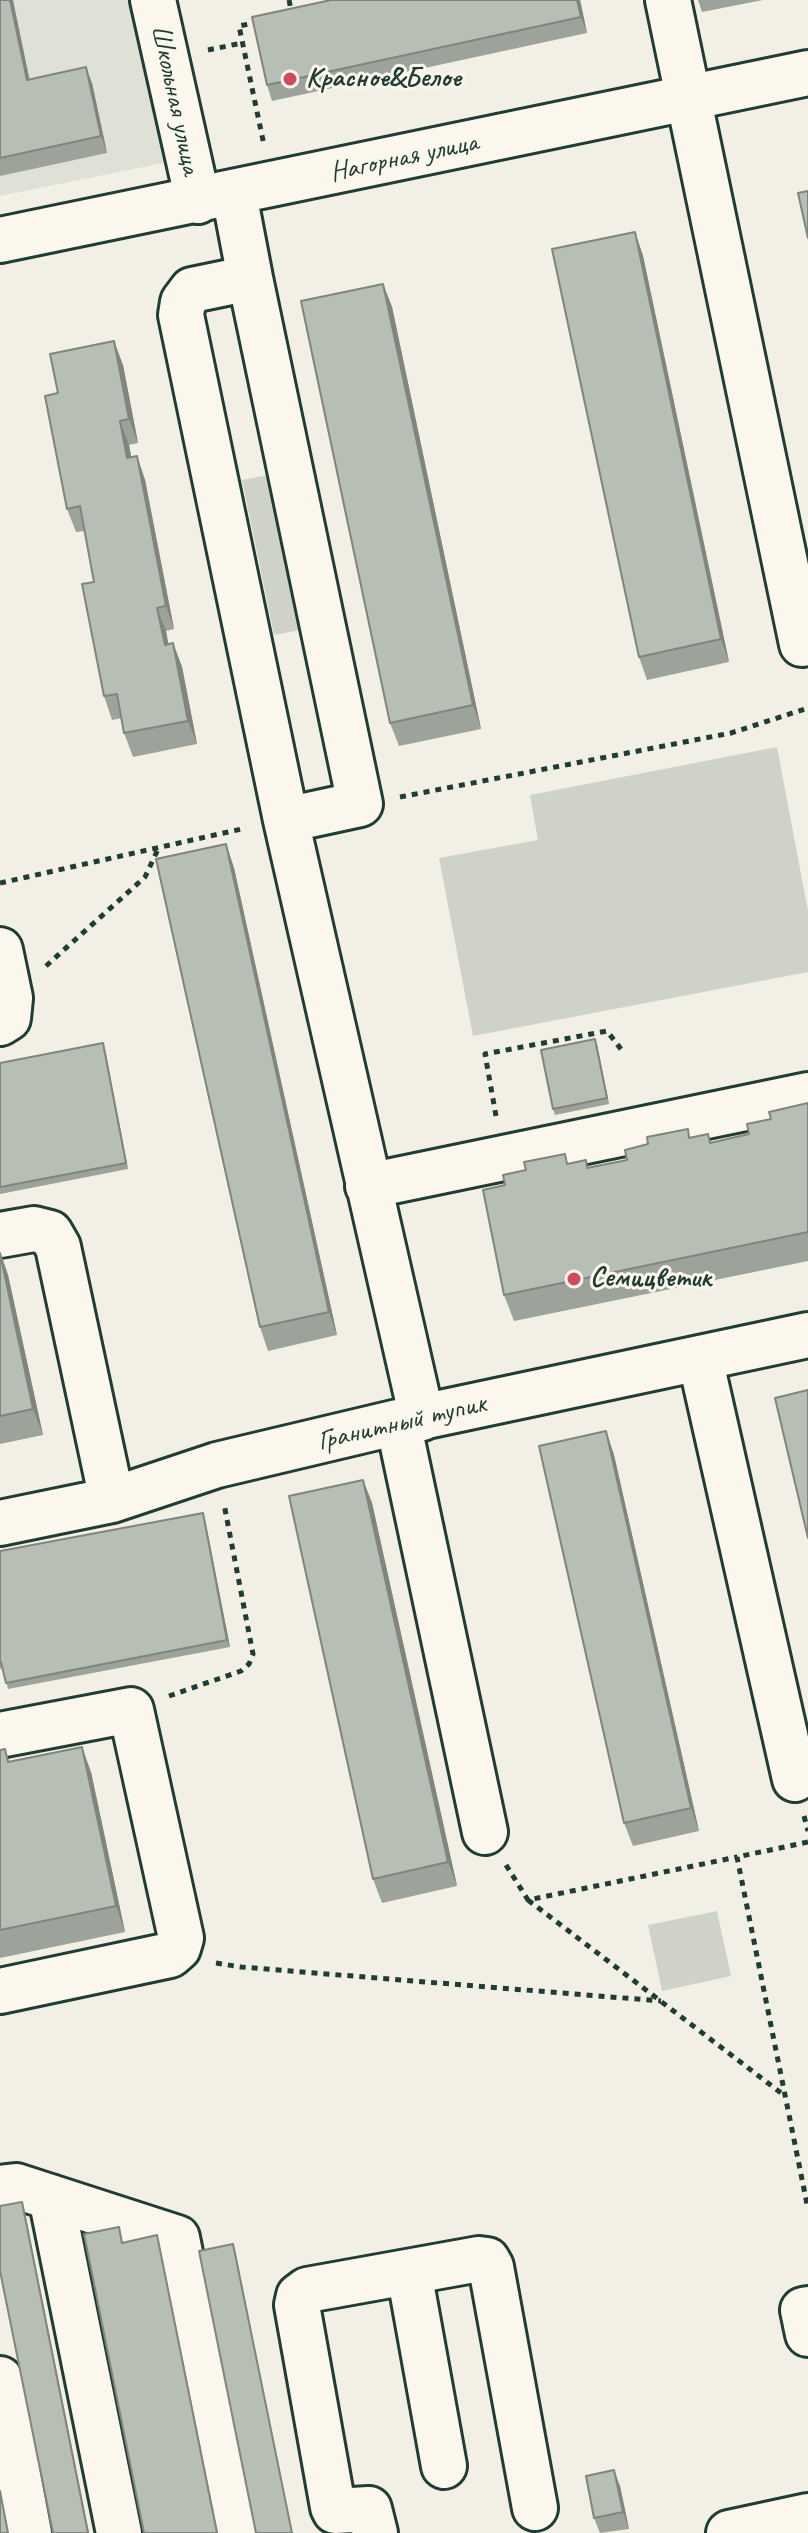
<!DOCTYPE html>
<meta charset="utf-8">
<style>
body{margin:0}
canvas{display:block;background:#f2f0e5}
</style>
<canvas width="808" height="2533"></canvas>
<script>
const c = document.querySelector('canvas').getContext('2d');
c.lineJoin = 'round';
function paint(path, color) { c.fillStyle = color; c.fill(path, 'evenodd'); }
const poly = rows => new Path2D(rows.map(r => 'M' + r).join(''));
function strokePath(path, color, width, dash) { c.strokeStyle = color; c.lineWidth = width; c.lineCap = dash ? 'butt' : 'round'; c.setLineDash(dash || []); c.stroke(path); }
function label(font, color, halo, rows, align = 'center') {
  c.font = font + ' Caveat,sans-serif'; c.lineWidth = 6; c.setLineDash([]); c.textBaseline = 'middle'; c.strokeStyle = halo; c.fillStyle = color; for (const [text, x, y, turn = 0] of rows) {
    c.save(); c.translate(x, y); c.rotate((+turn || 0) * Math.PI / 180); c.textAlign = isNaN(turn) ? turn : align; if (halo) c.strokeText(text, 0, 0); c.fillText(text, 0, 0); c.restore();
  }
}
paint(poly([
 [0,0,132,0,168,162,0,196]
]), '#e0e1d6');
paint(poly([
 [278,473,310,628,274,635,242,480],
 [777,747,808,911,808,972,473,1036,439,858,538,840,530,795],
 [717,1911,731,1976,662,1991,648,1925]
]), '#cfd2c8');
const minor = poly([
 [153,0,198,201],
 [668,0,802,644],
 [234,194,250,278,192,290,183,302,181,315,286,820,422,1418],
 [0,240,808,73],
 [250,278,360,804,286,820],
 [0,950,10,998,8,1018,0,1023],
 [368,1186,808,1095],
 [0,1235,34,1229,50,1233,58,1247,112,1500],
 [700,1358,795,1779],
 [398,1422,485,1832],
 [0,1523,112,1500,217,1465,398,1422,808,1335],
 [0,1735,131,1710,181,1938,178,1948,170,1955,0,1991],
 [0,2188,16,2186,177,2238,236,2533],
 [51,2197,119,2533],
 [409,2272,444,2466],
 [808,2309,803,2310,808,2334],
 [0,2379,29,2533],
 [375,2533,369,2509,335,2511,333,2507,297,2305,299,2296,307,2290,479,2259,487,2260,491,2267,535,2508],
 [729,2533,808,2516]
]);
strokePath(minor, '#1f3d34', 50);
strokePath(poly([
 [289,0,292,15],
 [259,22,239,26,264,145],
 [208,50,242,43],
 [400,797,731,733,808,708],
 [0,883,246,828],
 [46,966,145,877,159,847],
 [496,1116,485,1054,607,1031,624,1053],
 [169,1696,241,1671,249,1664,253,1654,224,1504],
 [804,1816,808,1831],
 [808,1842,737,1857,808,2209],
 [506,1865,528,1900,737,1857],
 [528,1900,785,2096],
 [216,1963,241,1967,661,2001]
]), '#1f3d34', 5, [6, 6]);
strokePath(minor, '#fbf7ec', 44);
paint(poly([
 [0,0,29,79,92,83,107,153,0,176],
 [331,0,580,0,587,33,272,101,267,85],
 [698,0,763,0,702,12],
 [635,232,643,256,729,662,647,680,639,657],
 [383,284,392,307,481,729,399,746,390,723],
 [123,365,138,443,129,445,131,457,137,456,145,480,174,629,166,631,168,644,173,643,182,667,197,744,133,757,124,733,122,718,112,720,104,696,94,582,84,531,76,532,67,509,58,393],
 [226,844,234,868,337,1335,268,1351,260,1327],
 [103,1043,128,1169,0,1194,0,1063],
 [597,1045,609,1104,555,1115,553,1109],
 [808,1103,808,1261,514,1321,504,1295,505,1185,568,1163,589,1168,627,1160,691,1138,708,1134,711,1142,749,1134,771,1119],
 [0,1252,8,1275,43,1435,0,1444],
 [606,1431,614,1455,699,1831,633,1846,624,1823],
 [363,1480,372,1503,457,1886,382,1903,373,1879],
 [203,1513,230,1647,8,1689,3,1668,0,1669,0,1551],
 [0,1750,10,1762,91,1772,125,1932,0,1958],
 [620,2486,629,2529,600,2533,594,2518]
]), '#9da39a');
paint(poly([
 [10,0,13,0,33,96,27,80],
 [577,0,580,0,587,33,581,17],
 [86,67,92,83,107,153,101,136],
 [635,232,643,256,729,662,721,639],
 [383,284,392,307,481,729,473,705],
 [114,341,123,365,138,443,129,419],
 [120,421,129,445,136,481,127,458],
 [137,456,145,480,174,629,166,606],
 [157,608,166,631,173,668,165,645],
 [173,643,182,667,197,744,188,721],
 [226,844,234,868,337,1335,329,1312],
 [595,1039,597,1045,609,1104,607,1098],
 [103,1043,105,1049,128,1169,126,1163],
 [0,1252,8,1275,43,1435,33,1409],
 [606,1431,614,1455,699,1831,691,1808],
 [363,1480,372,1503,457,1886,448,1862],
 [203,1513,205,1519,230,1647,227,1640],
 [82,1747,91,1772,125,1932,116,1906],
 [22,2202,24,2208,89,2533,88,2533],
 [157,2235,159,2242,218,2533,217,2533],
 [233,2244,235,2250,292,2533],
 [614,2470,620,2486,629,2529,623,2512]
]), '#80857d');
const building = poly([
 [0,0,10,0,27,80,86,67,101,136,0,158,0,0],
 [331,0,577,0,581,17,267,85,252,17,331,0],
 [808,191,808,238,798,193,808,191],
 [635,232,721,639,639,657,552,249,635,232],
 [383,284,473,705,390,723,301,301,383,284],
 [114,341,129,419,120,421,127,458,137,456,166,606,157,608,165,645,173,643,188,721,124,733,117,694,104,696,82,584,94,582,80,506,67,509,45,396,58,393,50,354,114,341],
 [226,844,329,1312,260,1327,156,859,226,844],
 [595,1039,607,1098,553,1109,541,1050,595,1039],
 [103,1043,126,1163,0,1187,0,1063,103,1043],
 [808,1103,808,1232,504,1295,483,1190,505,1185,503,1175,526,1170,524,1162,565,1154,567,1164,586,1160,587,1168,627,1160,625,1150,648,1144,647,1137,688,1129,689,1138,708,1134,710,1143,749,1134,747,1124,771,1119,769,1112,808,1103],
 [0,1253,33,1409,0,1416,0,1253],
 [808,1390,808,1538,775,1398,808,1390],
 [606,1431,691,1808,624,1823,539,1446,606,1431],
 [363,1480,448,1862,373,1879,289,1496,363,1480],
 [203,1513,227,1640,6,1683,1,1662,0,1662,0,1551,203,1513],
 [82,1747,116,1906,0,1930,0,1750,5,1749,8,1762,82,1747],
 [22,2202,88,2533,53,2533,0,2271,0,2206,22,2202],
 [119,2227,122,2243,157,2235,217,2533,144,2533,84,2234,119,2227],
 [233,2244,292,2533,256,2533,199,2251,233,2244],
 [614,2470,623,2512,594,2518,586,2476,614,2470],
 [0,2491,8,2533,0,2533,0,2491]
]);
paint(building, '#b7beb3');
strokePath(building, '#80857d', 2);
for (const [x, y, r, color] of [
 [290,79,8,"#d1495b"],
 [574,1279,8,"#d1495b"]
]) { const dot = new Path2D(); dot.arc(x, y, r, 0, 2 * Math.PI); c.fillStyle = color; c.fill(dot); strokePath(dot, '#fbf7ec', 3); }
label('bold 28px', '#1f3d34', '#fbf7ec', [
 ["Красное&Белое",306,79],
 ["Семицветик",590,1279]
], 'left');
label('28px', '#1f3d34', '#fbf7ec', [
 ["Школьная улица",175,100,78],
 ["Нагорная улица",404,158,-12],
 ["Гранитный тупик",402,1423,-13]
]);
</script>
